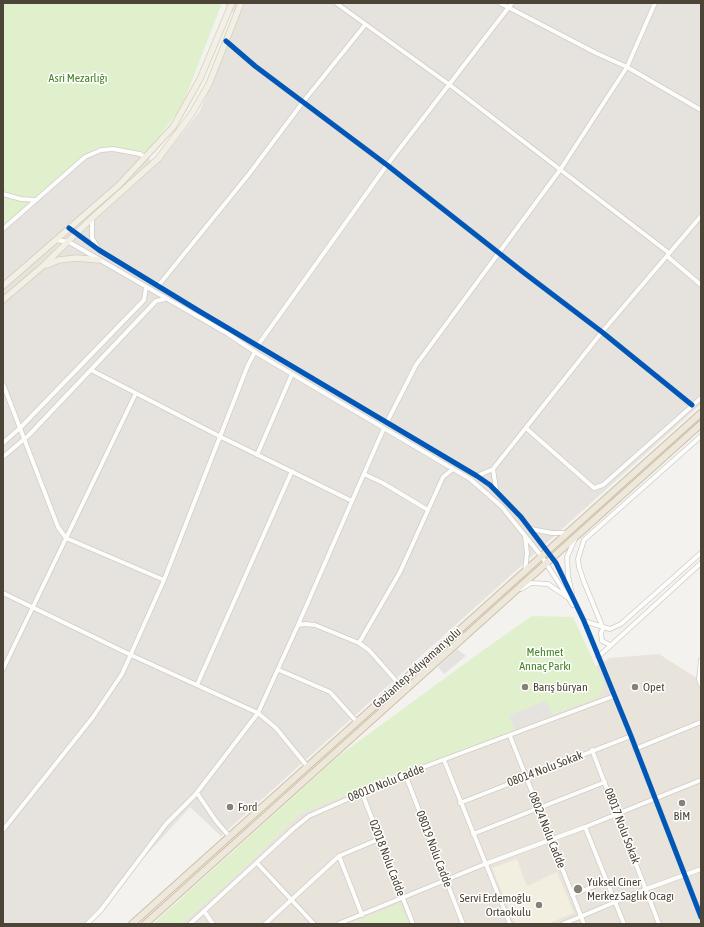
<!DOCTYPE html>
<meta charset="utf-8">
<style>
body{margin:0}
#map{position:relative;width:704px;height:927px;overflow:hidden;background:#f3f2ee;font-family:"Asap Condensed",sans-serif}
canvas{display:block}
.frame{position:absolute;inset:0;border:4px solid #4c4537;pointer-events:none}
</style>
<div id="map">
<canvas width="704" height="927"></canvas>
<div class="frame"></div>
</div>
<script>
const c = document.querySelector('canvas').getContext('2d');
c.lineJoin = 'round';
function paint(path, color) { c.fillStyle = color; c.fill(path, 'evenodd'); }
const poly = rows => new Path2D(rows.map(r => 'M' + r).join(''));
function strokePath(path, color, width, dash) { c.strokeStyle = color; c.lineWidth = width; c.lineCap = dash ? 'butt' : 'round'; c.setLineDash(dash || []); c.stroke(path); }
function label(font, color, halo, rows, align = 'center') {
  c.font = font + ' "Asap Condensed",sans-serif'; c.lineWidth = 3; c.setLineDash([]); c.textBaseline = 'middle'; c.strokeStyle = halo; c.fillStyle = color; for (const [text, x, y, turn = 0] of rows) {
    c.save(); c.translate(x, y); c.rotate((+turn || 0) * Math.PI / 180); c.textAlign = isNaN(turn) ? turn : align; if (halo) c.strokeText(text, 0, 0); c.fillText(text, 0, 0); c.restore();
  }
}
paint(poly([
 [659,654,695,677,701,668,701,924,181,924,243,869,299,814,350,793,364,799,610,658]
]), '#e8e4db');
paint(poly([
 [224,3,701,3,701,404,221,836,190,807,84,924,3,924,3,232,85,156,113,148,145,156,157,165,200,111,238,17]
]), '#e6e2dd');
paint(poly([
 [517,859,527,886,557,872,574,913,547,924,515,924,492,868]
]), '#f2eee0');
paint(poly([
 [3,3,222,3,182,106,145,156,113,148,85,156,3,228],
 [532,616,573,617,604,684,600,696,552,715,546,701,509,715,515,730,357,789,350,793,299,814,243,869,181,924,153,924,336,758,482,651],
 [400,904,408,924,348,924]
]), '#e0f0cc');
paint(poly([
 [457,649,466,656,444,674,438,667],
 [546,701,552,715,515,730,509,715]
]), '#e5e3df');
const minor = poly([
 [336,3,450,85,669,253],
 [500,3,596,53,627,67,701,110],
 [226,41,255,66,387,165,523,272,602,332,692,405],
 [3,194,21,199,36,200],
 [92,218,92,238,98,248],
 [69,228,99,250,199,311,477,476,490,485,521,517,556,563,584,621,631,736,701,917],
 [3,229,85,157,101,150,113,149,140,154,145,157],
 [56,240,69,242,228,334,258,354,470,479,502,507,542,557,573,605],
 [667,256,701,285],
 [158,286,249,174,303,102,365,25],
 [258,345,387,165,512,3],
 [91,370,221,437,352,501,298,625],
 [3,384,58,527,66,538,164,580],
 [387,422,416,365,560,170,627,67,655,3],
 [526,428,594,488,603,485,701,398],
 [3,443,21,427,144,300,146,287],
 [257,455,292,374],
 [3,457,29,435,156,301,165,299],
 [493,469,496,489],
 [364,474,383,483,428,510],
 [477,476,493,469,602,332,701,216],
 [352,501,384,428],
 [531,529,552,533,567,533],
 [525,571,527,553,525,536],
 [521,589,531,583,548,584,567,597],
 [3,593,131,655,258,713,276,728,307,766],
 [572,594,568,576,567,557,575,539],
 [584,621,610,629,621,624,701,553],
 [603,628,584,582,579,567,578,559,584,540,701,436],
 [603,628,601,633,602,641,610,645],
 [359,643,400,572,443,477,453,469],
 [598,657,701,563],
 [701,660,699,679,701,685],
 [3,669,136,393],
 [279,670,330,692,357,722],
 [197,685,292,471],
 [510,736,584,924],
 [635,749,701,722],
 [592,750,659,924],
 [444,760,510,924],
 [405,774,463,924],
 [197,793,216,821,229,836],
 [362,793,413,924],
 [460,803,631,736],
 [585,827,624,924],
 [3,830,93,717,122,674,164,580,248,365,255,352],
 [473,834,605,782],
 [339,856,362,915],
 [257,863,314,924],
 [572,895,607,881],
 [204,911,213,924],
 [87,924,101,910,166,824,195,795,258,713,298,625,305,624,315,625,359,643,369,650,399,684],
 [190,924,293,829,309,816,405,774,614,696],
 [265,924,339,856,379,839],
 [338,924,485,864,585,827,701,780],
 [563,924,646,889,701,869]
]);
const major = poly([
 [47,265,59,260,77,258,99,260],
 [3,286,119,185,173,127,200,79,232,3],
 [3,300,43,266,92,218,158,159,191,115,209,84,241,3]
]);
const highway = poly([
 [132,924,701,413],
 [145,924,701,424]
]);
strokePath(minor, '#d0cdc8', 5.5);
strokePath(major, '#d7cfba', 7);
strokePath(highway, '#cdc1a7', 8);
strokePath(minor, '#fdfdfc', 4);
strokePath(major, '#f2efe6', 5.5);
strokePath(highway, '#ede8db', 6);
strokePath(poly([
 [226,41,255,66,387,165,523,272,602,332,692,405],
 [69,228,99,250,199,311,477,476,490,485,521,517,556,563,584,621,631,736,701,917]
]), '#0057b8', 5);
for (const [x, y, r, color] of [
 [525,687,4,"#868277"],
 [635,687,4,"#868277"],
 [682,803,4,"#868277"],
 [230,807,4,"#868277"],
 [578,889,5,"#868277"],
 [539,905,4,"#868277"]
]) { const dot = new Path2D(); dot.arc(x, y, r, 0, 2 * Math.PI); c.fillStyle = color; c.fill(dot); strokePath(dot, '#fff', 1.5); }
label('12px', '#458424', '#fff', [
 ["Asri Mezarlığı",78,78],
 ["Mehmet",545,652],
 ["Annaç Parkı",545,666]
]);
label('12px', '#4c4537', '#fff', [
 ["Gaziantep-Adıyaman yolu",417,668,-42],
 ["08014 Nolu Sokak",545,769,-21],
 ["08010 Nolu Cadde",386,783,-22],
 ["08017 Nolu Sokak",622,826,69],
 ["08024 Nolu Cadde",547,830,68],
 ["08019 Nolu Cadde",434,849,69],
 ["02018 Nolu Cadde",387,858,69]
]);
label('12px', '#4c4537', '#fff', [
 ["Barış büryan",533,687],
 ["Opet",643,687],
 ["Ford",238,807],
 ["BİM",682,816,"center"],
 ["Yuksel Ciner",587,882],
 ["Merkez Saglık Ocagı",587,896],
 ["Servi Erdemoğlu",531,898,"right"],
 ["Ortaokulu",531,912,"right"]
], 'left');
</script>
